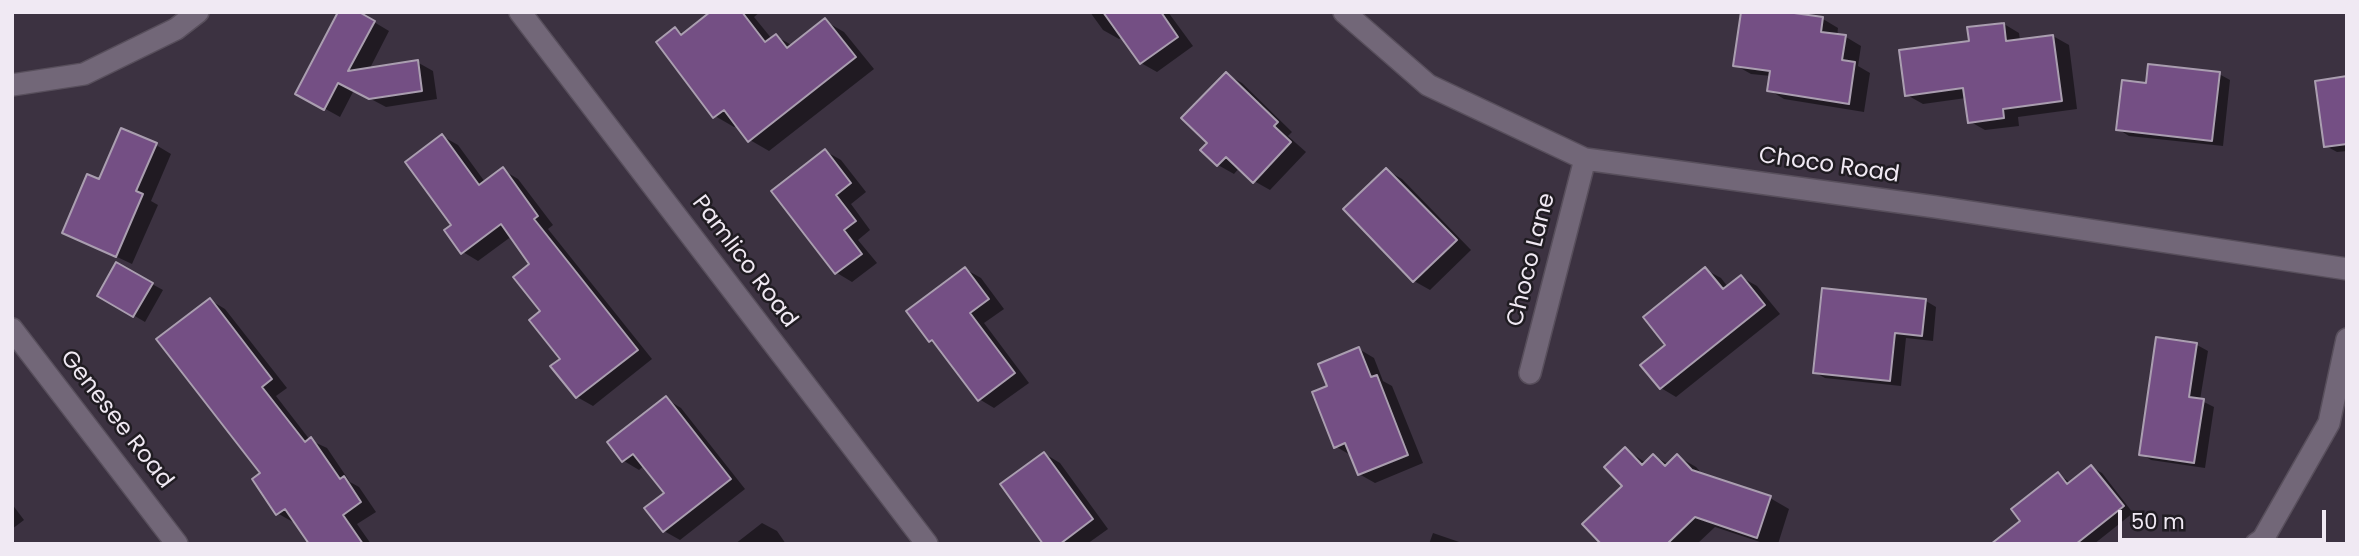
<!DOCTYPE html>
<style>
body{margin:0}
#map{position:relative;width:2359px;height:556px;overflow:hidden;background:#3c3241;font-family:Poppins,sans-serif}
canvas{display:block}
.frame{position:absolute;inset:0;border:14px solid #f0e9f3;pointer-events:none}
.scale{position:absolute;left:2118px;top:510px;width:208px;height:32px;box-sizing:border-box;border:4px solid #f0e9f3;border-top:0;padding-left:9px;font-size:21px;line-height:24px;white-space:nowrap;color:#f0e9f3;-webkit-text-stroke:5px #201c22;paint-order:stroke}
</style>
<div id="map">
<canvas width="2359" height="556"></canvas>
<div class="frame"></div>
<div class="scale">50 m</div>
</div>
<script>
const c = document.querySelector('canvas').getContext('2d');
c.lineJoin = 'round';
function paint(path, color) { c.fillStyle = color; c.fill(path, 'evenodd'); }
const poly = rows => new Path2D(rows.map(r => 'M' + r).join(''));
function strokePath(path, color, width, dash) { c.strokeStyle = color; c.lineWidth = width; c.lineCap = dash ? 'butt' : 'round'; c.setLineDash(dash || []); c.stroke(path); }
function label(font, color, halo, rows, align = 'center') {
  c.font = font + ' Poppins,sans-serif'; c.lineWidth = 5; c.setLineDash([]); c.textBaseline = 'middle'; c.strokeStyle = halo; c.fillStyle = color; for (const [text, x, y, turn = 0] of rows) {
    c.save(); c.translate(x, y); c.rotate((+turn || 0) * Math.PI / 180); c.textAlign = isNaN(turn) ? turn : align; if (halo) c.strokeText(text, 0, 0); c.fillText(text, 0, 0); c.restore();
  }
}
paint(poly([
 [712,12,760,12,754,17,772,39,776,36,793,46,825,21,844,32,874,69,769,151,750,140,737,125,734,127,715,116,675,29,684,34],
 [1090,12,1168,12,1193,46,1157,72,1141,63,1123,37,1119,39,1103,30],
 [1823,19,1838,28,1837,36,1846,37,1861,46,1858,66,1870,73,1864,112,1784,99,1769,90,1771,76,1751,74,1735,65],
 [374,22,389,31,369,70,417,62,433,71,437,99,386,107,354,90,340,117,313,102],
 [2004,24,2019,33,2020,41,2053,36,2069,45,2077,109,2018,117,2019,126,1985,130,1969,121,1966,98,1923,104,1907,95,1971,43],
 [1226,74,1242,83,1292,132,1288,136,1306,152,1270,190,1254,181,1240,167,1234,174,1218,165],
 [2219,74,2230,80,2223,146,2129,136,2118,129,2147,85],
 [2347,78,2347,151,2337,152,2326,146],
 [442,136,458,145,485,182,503,170,518,179,553,225,548,229,652,359,593,406,577,397,542,312,532,264,512,236,478,261,463,252,454,225],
 [156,145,171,154,151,201,158,205,132,264,64,232],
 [825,151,841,160,866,192,851,204,870,230,858,240,877,263,852,282,837,273,773,191],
 [1386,170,1402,179,1471,250,1430,290,1414,281,1345,209],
 [117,265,163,290,145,322,99,295],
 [965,269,981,278,1004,309,984,323,1029,383,994,408,979,399,939,347,930,341],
 [1706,270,1721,278,1728,287,1741,277,1757,286,1780,314,1676,397,1661,388,1667,345],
 [210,300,225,309,287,388,276,396,310,440,327,448,350,482,359,487,376,512,357,524,371,544,311,544,295,521,293,522,277,513,263,473],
 [1926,301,1936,307,1933,341,1906,338,1901,386,1825,378,1814,372],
 [2158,339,2197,345,2208,351,2200,400,2214,407,2205,468,2151,460,2141,454],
 [1359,349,1374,358,1383,381,1392,386,1423,463,1375,483,1359,474,1352,456,1335,446,1329,386],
 [666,399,681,408,745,489,680,540,664,531,667,493,645,465,639,470,624,461],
 [1625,449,1646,463,1654,456,1668,464,1677,456,1696,467,1704,476,1770,498,1789,509,1778,544,1766,544,1715,527,1697,544,1599,544,1625,486],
 [1045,454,1060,463,1108,529,1087,544,1046,544],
 [2091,467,2102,473,2133,513,2094,544,1994,544,2022,522,2058,474,2071,483],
 [12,504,24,520,12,529],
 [762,523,777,531,786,544,735,544],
 [1433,533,1465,544,1429,544]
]), '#0007');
const building = poly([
 [338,12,359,12,375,21,348,71,418,60,422,91,369,99,338,83,324,110,295,94,338,12],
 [710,12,742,12,765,42,776,34,787,48,825,18,856,57,748,142,724,110,713,118,656,42,675,27,681,35,710,12],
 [1103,12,1161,12,1178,37,1140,64,1103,12],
 [1741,12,1787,12,1823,17,1821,32,1846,35,1842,60,1855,62,1849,104,1767,91,1770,71,1733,66,1741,12],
 [2004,23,2006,41,2053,35,2062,101,2003,109,2004,118,1968,123,1963,88,1905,96,1899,50,1969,41,1967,27,2004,23],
 [2148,64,2220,72,2212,141,2116,130,2122,80,2146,83,2148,64],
 [1226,72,1278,122,1274,126,1291,142,1253,183,1226,157,1217,166,1200,150,1207,143,1181,118,1226,72],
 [2347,76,2347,144,2324,147,2315,81,2347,76],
 [121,128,157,143,136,191,143,194,116,257,62,233,87,174,99,179,121,128],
 [442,134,479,185,503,167,538,216,534,219,638,350,576,398,550,366,560,359,529,320,540,311,513,277,529,264,501,224,461,254,444,230,451,225,405,162,442,134],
 [825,149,851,183,836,195,856,221,844,230,862,254,835,274,771,191,825,149],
 [1386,168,1457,240,1413,282,1343,209,1386,168],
 [116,262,153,283,133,317,97,296,116,262],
 [965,267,989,299,970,313,1015,373,978,401,932,340,929,342,906,311,965,267],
 [1705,267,1723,289,1741,275,1765,305,1660,389,1640,365,1665,345,1643,317,1705,267],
 [1822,288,1926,299,1922,336,1895,333,1890,381,1813,373,1822,288],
 [210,298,272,379,262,387,305,442,311,437,340,479,344,476,361,502,343,515,363,544,309,544,285,509,276,515,252,479,260,473,156,339,210,298],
 [2156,337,2197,343,2189,397,2204,399,2194,463,2139,455,2156,337],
 [1359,347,1371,377,1377,375,1408,455,1358,475,1345,443,1334,448,1312,392,1327,386,1318,364,1359,347],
 [666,396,731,479,663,532,644,508,664,493,633,454,622,462,607,442,666,396],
 [1625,447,1642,465,1653,454,1665,466,1677,454,1692,470,1771,496,1757,538,1695,517,1667,544,1601,544,1582,524,1622,486,1604,467,1625,447],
 [1044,452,1093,519,1060,544,1043,544,1000,484,1044,452],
 [2091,465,2124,506,2076,544,1991,544,2020,521,2011,509,2058,472,2067,484,2091,465]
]);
paint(building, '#744f84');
strokePath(building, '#aa9eb0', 2);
const minor = poly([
 [520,12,927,544],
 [1344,12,1428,85,1585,159,1936,207,2347,269],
 [12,85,84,74,176,29,198,12],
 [12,329,177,544],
 [1530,373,1585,159],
 [2256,544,2263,539,2329,423,2347,339]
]);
strokePath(minor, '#584f5c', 24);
strokePath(minor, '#726778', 21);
label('23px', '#f0e9f3', '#201c22', [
 ["Choco Road",1829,166,8],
 ["Choco Lane",1532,260,-76],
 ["Pamlico Road",744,262,53],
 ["Genesee Road",116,420,52]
]);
</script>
